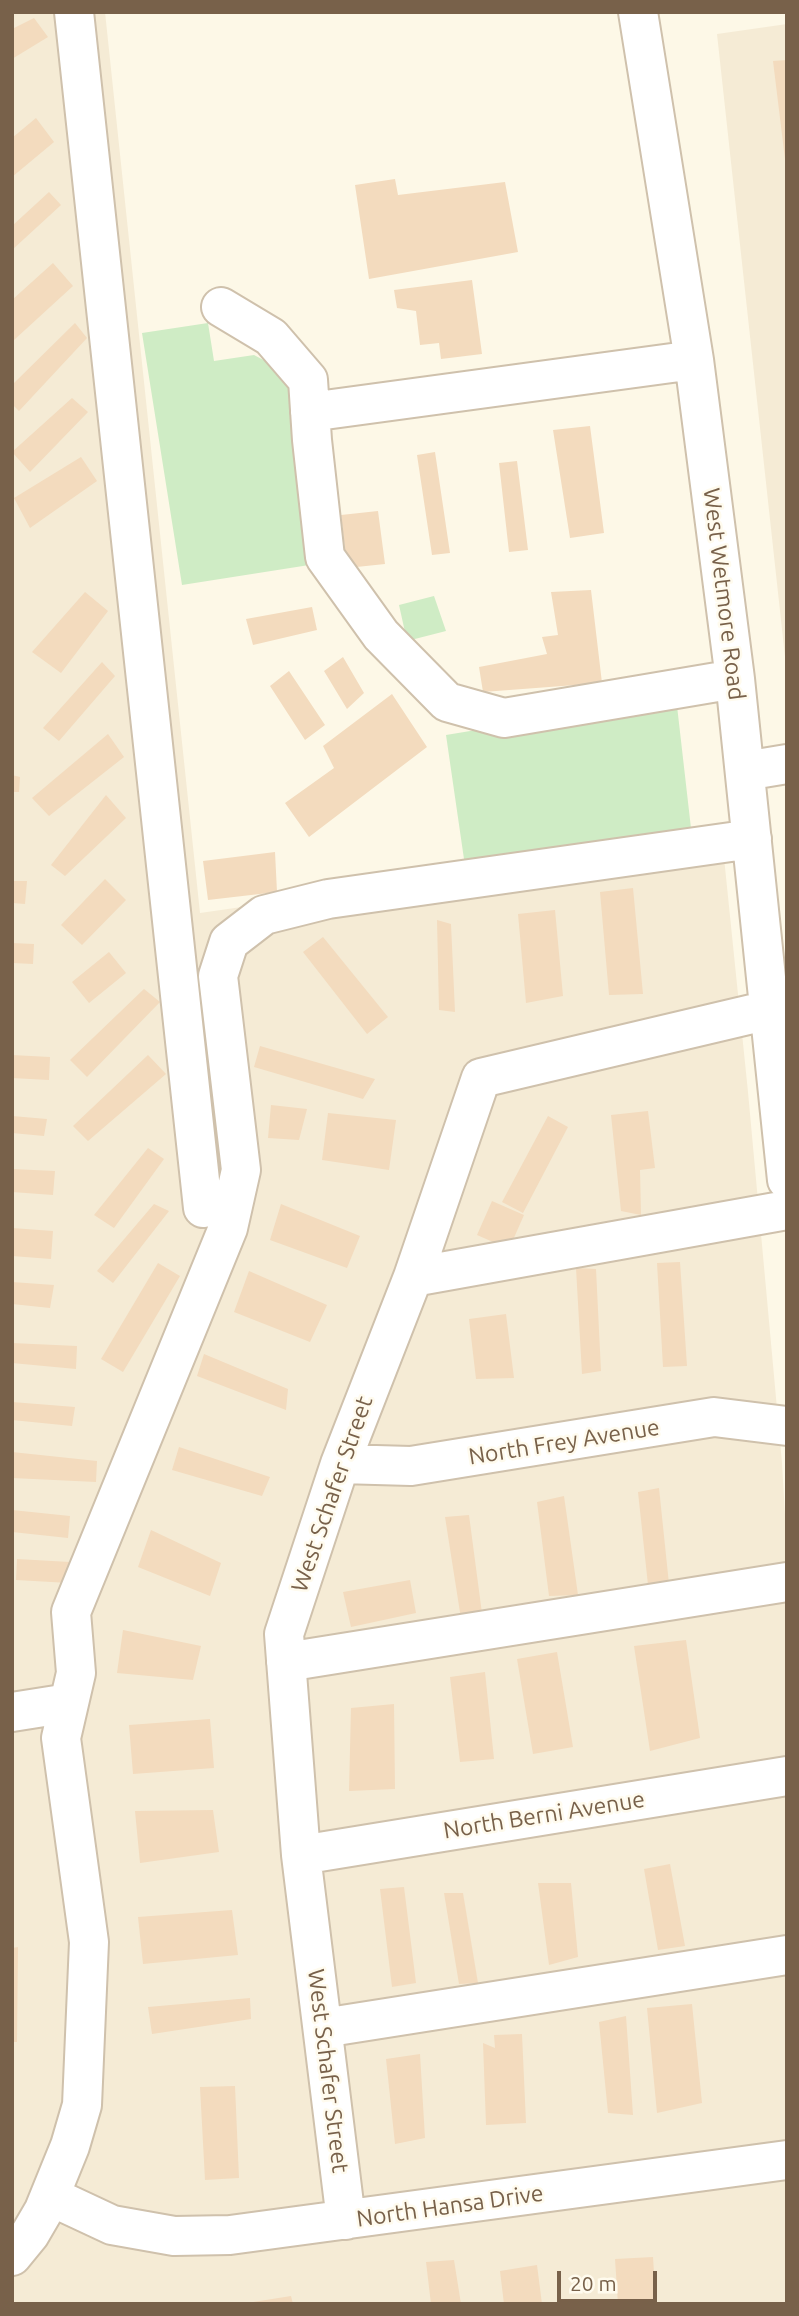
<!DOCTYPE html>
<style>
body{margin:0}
#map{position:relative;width:799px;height:2316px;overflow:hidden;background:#fdf8e7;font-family:Ubuntu,sans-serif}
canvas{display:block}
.frame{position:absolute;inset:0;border:14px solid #78614a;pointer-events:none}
.scale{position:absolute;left:557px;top:2271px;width:100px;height:32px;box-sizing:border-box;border:4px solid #78614a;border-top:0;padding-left:9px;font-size:21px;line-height:24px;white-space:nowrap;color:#78614a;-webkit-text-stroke:5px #fffbee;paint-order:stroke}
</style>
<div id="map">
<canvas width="799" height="2316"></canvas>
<div class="frame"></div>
<div class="scale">20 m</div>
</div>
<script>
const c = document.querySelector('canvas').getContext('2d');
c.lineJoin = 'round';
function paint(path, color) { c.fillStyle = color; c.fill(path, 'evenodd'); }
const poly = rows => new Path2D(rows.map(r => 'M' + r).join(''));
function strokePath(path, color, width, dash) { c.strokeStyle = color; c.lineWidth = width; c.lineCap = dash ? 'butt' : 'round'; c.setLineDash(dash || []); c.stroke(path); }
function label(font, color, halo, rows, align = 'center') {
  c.font = font + ' Ubuntu,sans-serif'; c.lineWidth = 5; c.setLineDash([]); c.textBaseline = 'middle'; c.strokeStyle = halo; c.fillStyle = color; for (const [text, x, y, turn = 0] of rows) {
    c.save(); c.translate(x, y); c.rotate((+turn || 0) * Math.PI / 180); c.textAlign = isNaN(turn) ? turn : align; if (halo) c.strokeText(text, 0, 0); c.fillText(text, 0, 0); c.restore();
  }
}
paint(poly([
 [12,12,105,12,200,913,722,838,748,1092,782,1463,787,1549,787,2304,12,2304],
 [787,24,787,675,717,34]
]), '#f5ebd5');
paint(poly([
 [208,323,214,361,254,355,292,375,322,563,182,585,142,333],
 [434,596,446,631,407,641,399,605],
 [676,697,692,837,465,866,446,735]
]), '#cfecc5');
paint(poly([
 [34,18,48,37,12,59,12,29],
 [787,60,787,159,785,159,773,61],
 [36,118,54,142,12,177,12,138],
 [395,179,398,195,505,182,518,252,369,279,355,185],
 [49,192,61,205,12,250,12,226],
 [53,263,73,286,14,340,12,300],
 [472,280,482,354,441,359,439,343,420,345,416,311,397,308,394,290],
 [75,323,87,338,19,411,12,404,12,385],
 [72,398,88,412,30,472,12,452],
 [590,426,604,533,570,538,553,430],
 [435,452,450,553,432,555,417,455],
 [81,457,97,481,30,528,14,498],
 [517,461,528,550,509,552,499,463],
 [378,511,385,564,347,568,341,515],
 [591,590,602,683,483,692,479,667,547,654,542,637,558,635,551,592],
 [85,592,108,611,61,673,32,652],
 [312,607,317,630,253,645,246,619],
 [343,657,364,693,347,709,324,671],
 [102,662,115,676,59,741,43,728],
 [289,671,325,725,305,740,270,686],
 [392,694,427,747,309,837,285,803,334,768,323,746],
 [108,734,124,757,49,816,32,798],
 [12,775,20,777,19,792,12,792],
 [106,795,126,818,65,876,51,865],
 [275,852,277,892,208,900,203,861],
 [105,879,126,900,82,945,61,925],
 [12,881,27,881,25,904,12,903],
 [633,888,643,994,609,995,600,892],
 [555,910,563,996,526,1003,518,914],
 [437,920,451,924,455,1012,439,1010],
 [323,937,388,1017,367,1034,303,952],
 [12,943,34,944,33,964,12,963],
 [109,952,126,973,89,1003,72,982],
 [144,989,160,1002,87,1077,70,1060],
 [260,1046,375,1079,363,1099,254,1067],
 [12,1055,50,1057,49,1080,12,1078],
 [148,1055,166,1074,88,1141,73,1126],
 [271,1105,307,1109,299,1140,268,1138],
 [648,1111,655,1168,640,1170,641,1215,621,1211,611,1115],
 [328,1113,396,1120,389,1170,322,1160],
 [12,1116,47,1119,44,1136,12,1133],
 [548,1116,568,1127,523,1213,502,1202],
 [148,1148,164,1159,114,1228,94,1215],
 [12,1169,55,1171,53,1195,12,1192],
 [492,1201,524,1215,509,1249,477,1235],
 [154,1204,169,1211,113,1283,97,1271],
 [281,1204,360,1236,347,1268,270,1240],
 [12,1228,53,1231,51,1259,12,1256],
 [680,1262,687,1366,663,1367,657,1263],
 [158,1263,180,1276,123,1372,101,1359],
 [576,1268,596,1269,601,1371,582,1374],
 [249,1271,327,1305,310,1342,234,1312],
 [12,1282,54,1285,50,1308,12,1304],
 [506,1314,514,1378,476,1379,469,1319],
 [12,1343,77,1346,76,1369,12,1363],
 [204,1354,288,1389,286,1410,197,1376],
 [12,1402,75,1407,72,1426,12,1420],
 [179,1447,270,1477,262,1496,172,1470],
 [12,1452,97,1461,96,1482,12,1478],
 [659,1488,669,1584,648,1585,638,1492],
 [564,1496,578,1595,549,1596,537,1502],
 [12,1510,70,1516,68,1538,12,1532],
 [469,1515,483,1621,462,1625,445,1517],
 [151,1530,221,1563,210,1596,138,1567],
 [17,1559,70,1562,69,1583,16,1580],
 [410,1580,416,1613,351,1627,343,1592],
 [123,1630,201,1646,193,1680,117,1673],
 [686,1640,700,1738,650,1751,634,1646],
 [557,1652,573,1747,533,1754,517,1659],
 [485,1672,494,1759,460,1762,450,1677],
 [394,1704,395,1789,349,1791,351,1708],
 [210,1719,214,1768,133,1774,129,1725],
 [213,1810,219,1852,140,1863,135,1811],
 [670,1864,685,1946,658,1950,644,1869],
 [538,1883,571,1883,578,1957,549,1965],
 [404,1887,416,1983,392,1987,380,1889],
 [444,1893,463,1893,478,1983,459,1984],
 [232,1910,238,1955,143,1964,138,1917],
 [18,1947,17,2042,12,2042,12,1948],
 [250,1998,251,2019,152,2034,148,2007],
 [692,2004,702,2103,657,2113,647,2008],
 [626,2016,633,2115,608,2113,599,2022],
 [522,2034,526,2123,486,2125,483,2043,495,2048,494,2035],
 [420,2054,425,2138,395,2144,386,2059],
 [235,2086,239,2178,205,2180,200,2087],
 [653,2257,656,2304,618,2304,615,2259],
 [454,2260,461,2304,431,2304,426,2262],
 [537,2265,542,2304,504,2304,500,2271],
 [291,2296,293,2304,253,2304,253,2302]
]), '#f3dbbe');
const minor = poly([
 [74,12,203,1208],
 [638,12,694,360,735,679,787,1180],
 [221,307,271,337,308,380,312,440,325,557,381,635,447,702,504,718,735,679],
 [310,412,694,360],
 [745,771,787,764],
 [413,1277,787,1210],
 [340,1464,411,1466,714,1417,787,1426],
 [286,1662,787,1582],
 [12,1712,69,1703],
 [301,1855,787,1776],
 [323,2028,787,1955],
 [50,2196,112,2225,174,2236,230,2235,787,2160],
 [346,2220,301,1855,284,1634,340,1464,413,1277,481,1078,769,1010],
 [12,2256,30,2234,44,2210,70,2146,82,2105,89,1942,61,1738,76,1673,71,1612,228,1228,241,1170,218,976,229,942,264,915,328,899,752,839]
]);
strokePath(minor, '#cfc1ac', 42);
strokePath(minor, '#fff', 38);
label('23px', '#78614a', '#fffbee', [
 ["West Wetmore Road",724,594,83],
 ["North Frey Avenue",564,1442,-9],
 ["West Schafer Street",332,1494,-71],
 ["North Berni Avenue",544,1815,-9],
 ["West Schafer Street",328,2071,83],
 ["North Hansa Drive",450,2206,-8]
]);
</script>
